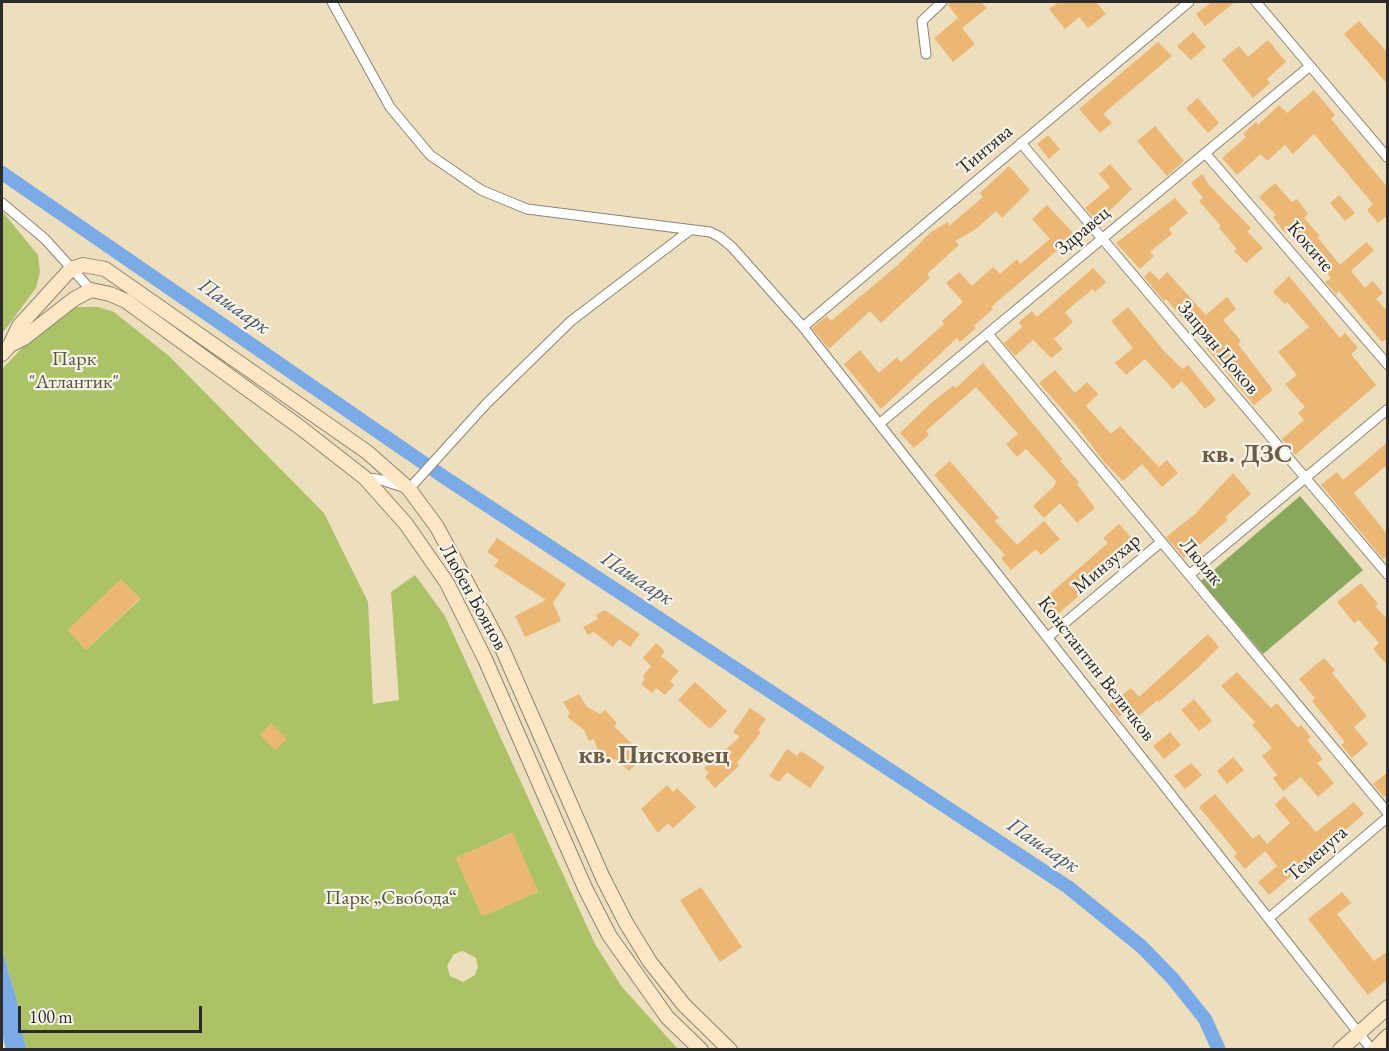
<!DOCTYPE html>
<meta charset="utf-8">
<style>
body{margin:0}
#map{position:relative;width:1389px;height:1051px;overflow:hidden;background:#eddfbd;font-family:"EB Garamond",serif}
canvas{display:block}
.frame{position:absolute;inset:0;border:3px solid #2b2b2b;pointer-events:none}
.scale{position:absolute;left:18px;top:1006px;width:184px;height:27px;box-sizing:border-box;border:3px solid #2b2b2b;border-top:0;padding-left:8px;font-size:18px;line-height:21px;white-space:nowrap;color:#2b2b2b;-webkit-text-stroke:4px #f7f3e8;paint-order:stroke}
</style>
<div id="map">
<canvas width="1389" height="1051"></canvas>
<div class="frame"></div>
<div class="scale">100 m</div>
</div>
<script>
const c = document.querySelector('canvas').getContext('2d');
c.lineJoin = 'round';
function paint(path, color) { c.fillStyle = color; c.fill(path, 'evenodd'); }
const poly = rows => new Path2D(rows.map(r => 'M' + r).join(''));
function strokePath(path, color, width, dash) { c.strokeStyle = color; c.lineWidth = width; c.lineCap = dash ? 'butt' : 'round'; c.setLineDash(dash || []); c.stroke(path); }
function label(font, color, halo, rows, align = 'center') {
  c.font = font + ' "EB Garamond",serif'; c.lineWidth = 4.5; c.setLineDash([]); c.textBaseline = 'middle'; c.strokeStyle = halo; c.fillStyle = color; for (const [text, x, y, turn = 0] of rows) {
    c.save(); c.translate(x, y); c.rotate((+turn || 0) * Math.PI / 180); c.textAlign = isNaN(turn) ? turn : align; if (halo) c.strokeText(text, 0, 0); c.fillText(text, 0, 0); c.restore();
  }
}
paint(poly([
 [2,211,38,255,40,272,36,288,2,334],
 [75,307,98,307,114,312,169,356,324,513,368,602,373,704,399,700,391,592,415,575,445,616,595,944,622,987,678,1049,26,1049,16,997,2,950,2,369,27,343],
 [121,580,140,599,86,650,68,630],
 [512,833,538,892,482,916,456,858],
 [463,951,476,958,478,967,475,975,463,982,450,976,447,966,454,954]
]), '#acc267');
paint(poly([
 [1300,496,1363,570,1263,654,1201,581]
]), '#89a85c');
paint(poly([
 [2,950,16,997,26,1049,6,1049,2,1034]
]), '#7aabe6');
strokePath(poly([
 [2,173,444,477,1068,887,1142,947,1173,979,1205,1019,1219,1050]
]), '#7aabe6', 14);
paint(poly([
 [949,2,981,2,987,8,962,28,975,44,953,62,934,38,958,18,948,5],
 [1059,2,1096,2,1106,14,1088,28,1079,17,1065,29,1049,9],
 [1212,2,1235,2,1205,26,1196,14],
 [1359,21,1388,53,1388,85,1344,34],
 [1193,32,1206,47,1191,60,1177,46],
 [1268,40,1286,62,1267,79,1270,83,1253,98,1222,60,1239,46,1248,57],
 [1158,42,1172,56,1103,114,1112,123,1100,133,1079,109],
 [1314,90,1335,115,1331,119,1388,188,1388,215,1378,223,1367,210,1373,204,1314,134,1293,154,1285,145,1267,161,1261,154,1237,175,1222,158,1246,137,1243,134,1256,122,1258,125,1279,105,1287,113],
 [1198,98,1219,123,1208,133,1186,108],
 [1155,126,1184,161,1167,176,1137,141],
 [1048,135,1060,149,1049,159,1037,144],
 [1110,164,1132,189,1098,222,1085,208,1110,187,1099,174],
 [1009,166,1030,190,1002,218,996,211,976,229,955,241,959,245,927,274,930,278,881,323,870,311,829,349,812,328,827,316,831,321,898,265,931,232,948,222,949,226,983,197,980,193],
 [1202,174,1209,185,1251,228,1247,231,1263,248,1246,263,1234,251,1237,249,1219,228,1221,226,1199,201,1203,198,1191,183],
 [1275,183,1292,202,1297,199,1308,214,1304,218,1320,236,1318,238,1340,265,1366,242,1374,250,1351,271,1365,288,1373,281,1383,293,1376,299,1388,312,1388,338,1382,342,1339,291,1336,294,1325,282,1331,278,1287,231,1285,233,1273,217,1276,215,1259,197],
 [1339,195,1355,213,1345,221,1330,203],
 [1175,198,1188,213,1169,229,1172,234,1150,252,1154,256,1140,269,1116,243],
 [1047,205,1075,235,991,307,993,309,974,326,976,328,960,342,957,338,881,409,844,364,860,350,879,373,897,357,901,362,944,324,942,321,963,302,946,283,959,272,972,286,993,267,1000,274,1017,259,1020,264,1050,239,1032,219],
 [1093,268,1106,282,1095,292,1093,289,1065,312,1073,322,1054,339,1063,349,1051,358,1033,340,1015,356,1004,343,1022,327,1019,322,1032,311,1037,317],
 [1150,271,1159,280,1167,272,1206,315,1227,297,1236,309,1223,320,1241,341,1238,344,1273,390,1254,405,1206,348,1209,345,1186,318,1184,320,1166,299,1164,301,1144,277],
 [1289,276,1340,338,1345,333,1358,348,1351,354,1376,385,1295,455,1282,439,1304,420,1298,413,1305,407,1285,384,1297,375,1278,352,1309,327,1287,302,1285,304,1273,292],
 [1128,307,1164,351,1182,369,1188,365,1216,400,1205,409,1182,381,1173,389,1145,359,1126,375,1115,363,1133,348,1111,321],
 [983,363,1062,459,1060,461,1079,482,1077,484,1095,508,1077,523,1060,503,1044,518,1033,506,1055,485,1056,481,1026,449,1017,457,1006,444,1018,434,976,387,926,431,929,435,914,448,900,433,931,403,953,386,956,388],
 [1055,370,1075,393,1087,382,1098,394,1086,406,1111,434,1120,426,1159,467,1167,460,1178,473,1162,487,1142,464,1123,481,1104,462,1077,426,1039,383],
 [1388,442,1388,464,1354,493,1388,535,1388,555,1383,559,1321,485,1337,472,1343,480],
 [950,461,999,518,995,521,1017,545,1044,521,1060,539,1041,555,1036,549,1011,570,1001,558,1005,555,934,475],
 [1233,473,1251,494,1225,517,1228,520,1184,558,1166,537,1195,514],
 [1119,524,1138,545,1052,619,1038,604,1108,543,1103,538],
 [497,538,566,584,553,603,561,621,525,637,515,616,546,600,494,566,499,560,487,552],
 [121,579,140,598,86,650,68,630],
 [1361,583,1378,604,1375,606,1388,620,1388,666,1373,649,1379,643,1359,620,1354,623,1337,602],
 [605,610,640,634,630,647,619,639,613,647,594,632,588,635,583,627,598,619,596,615],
 [1208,634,1219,647,1199,667,1159,702,1158,700,1134,720,1127,711,1119,717,1109,705,1131,688,1139,697],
 [656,643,665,651,661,656,679,671,670,681,674,685,665,695,656,688,652,693,641,684,645,679,643,676,651,666,643,658],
 [1324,658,1335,670,1332,673,1367,716,1354,727,1368,744,1352,758,1341,745,1345,742,1312,701,1315,698,1299,679],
 [1237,672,1271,708,1277,703,1298,728,1301,725,1311,737,1307,740,1323,759,1317,763,1334,783,1318,797,1301,777,1283,791,1273,778,1277,775,1262,756,1272,748,1252,725,1255,722,1221,686],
 [695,682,727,711,710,729,678,700],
 [579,694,587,707,600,714,605,710,617,723,614,726,634,746,631,750,640,760,629,771,616,759,602,763,594,739,589,741,584,730,567,717,570,713,563,702],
 [1194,699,1212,721,1199,731,1181,710],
 [750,708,766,719,758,730,761,732,737,763,739,766,715,788,705,777,709,773,704,768,740,737,733,732],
 [271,723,287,739,275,750,260,735],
 [1170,732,1181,745,1164,759,1153,746],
 [787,749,797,756,801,751,825,767,810,788,787,772,779,782,769,776],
 [1233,757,1244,770,1227,784,1217,771],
 [1191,763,1202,775,1185,789,1174,776],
 [1388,772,1388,794,1384,797,1373,784],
 [667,785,673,792,677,788,696,807,673,828,668,823,658,833,641,809],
 [1215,794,1253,839,1259,834,1267,844,1290,823,1275,805,1284,796,1316,832,1354,802,1364,814,1269,895,1258,882,1277,866,1265,851,1245,869,1234,856,1237,853,1199,807],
 [513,833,538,892,482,916,456,858],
 [701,887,742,947,720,962,680,900],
 [1342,892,1351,903,1337,914,1374,961,1388,951,1388,979,1368,995,1308,919]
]), '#ecb675');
const street = poly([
 [332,2,390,107,430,155,481,190,527,209,710,232,720,237,732,247,803,327,1372,1050],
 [1256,2,1388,158],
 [926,54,922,21,942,2],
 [1021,143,1388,575],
 [1205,153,1388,365],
 [2,203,45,239,91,290],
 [803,327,1189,2],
 [988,334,1388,813],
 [879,424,1310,66],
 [365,478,378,479,409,489,487,403,571,321,689,231],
 [1189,575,1388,409],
 [1048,637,1161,542],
 [1269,918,1388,817]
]);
const secondary = poly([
 [10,345,24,338,74,299,91,290,110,294,126,301,301,428,365,478,406,524,447,583,485,659,585,888,609,935,667,1017,701,1050],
 [2,354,10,345,19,326,71,269,83,265,105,269,367,452,409,489,437,527,502,648,603,878,626,923,650,962,684,1005,730,1050],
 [1340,1050,1388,1007],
 [1374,1050,1388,1036]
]);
strokePath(street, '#8c8574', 11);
strokePath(secondary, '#8c8574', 16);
strokePath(street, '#fff', 9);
strokePath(secondary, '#fce6c4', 14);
label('20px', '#2b2b2b', '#f7f3e8', [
 ["Тинтява",985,150,-40],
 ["Здравец",1083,231,-40],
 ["Кокиче",1310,247,49],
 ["Запрян Цоков",1218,348,50],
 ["Люляк",1201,562,50],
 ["Минзухар",1107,564,-40],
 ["Любен Боянов",473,597,61],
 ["Константин Величков",1096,669,52],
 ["Теменуга",1317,854,-41]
]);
label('20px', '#52583d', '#f7f3e8', [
 ["Парк",74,360],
 ["\"Атлантик\"",74,383],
 ["Парк „Свобода“",391,899]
]);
label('italic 21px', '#47586c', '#f7f3e8', [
 ["Пашаарк",234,307,35],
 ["Пашаарк",637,579,33],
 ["Пашаарк",1043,846,34]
]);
label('bold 26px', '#6f5c45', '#f7f3e8', [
 ["кв. ДЗС",1247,455],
 ["кв. Писковец",654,756]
]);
</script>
